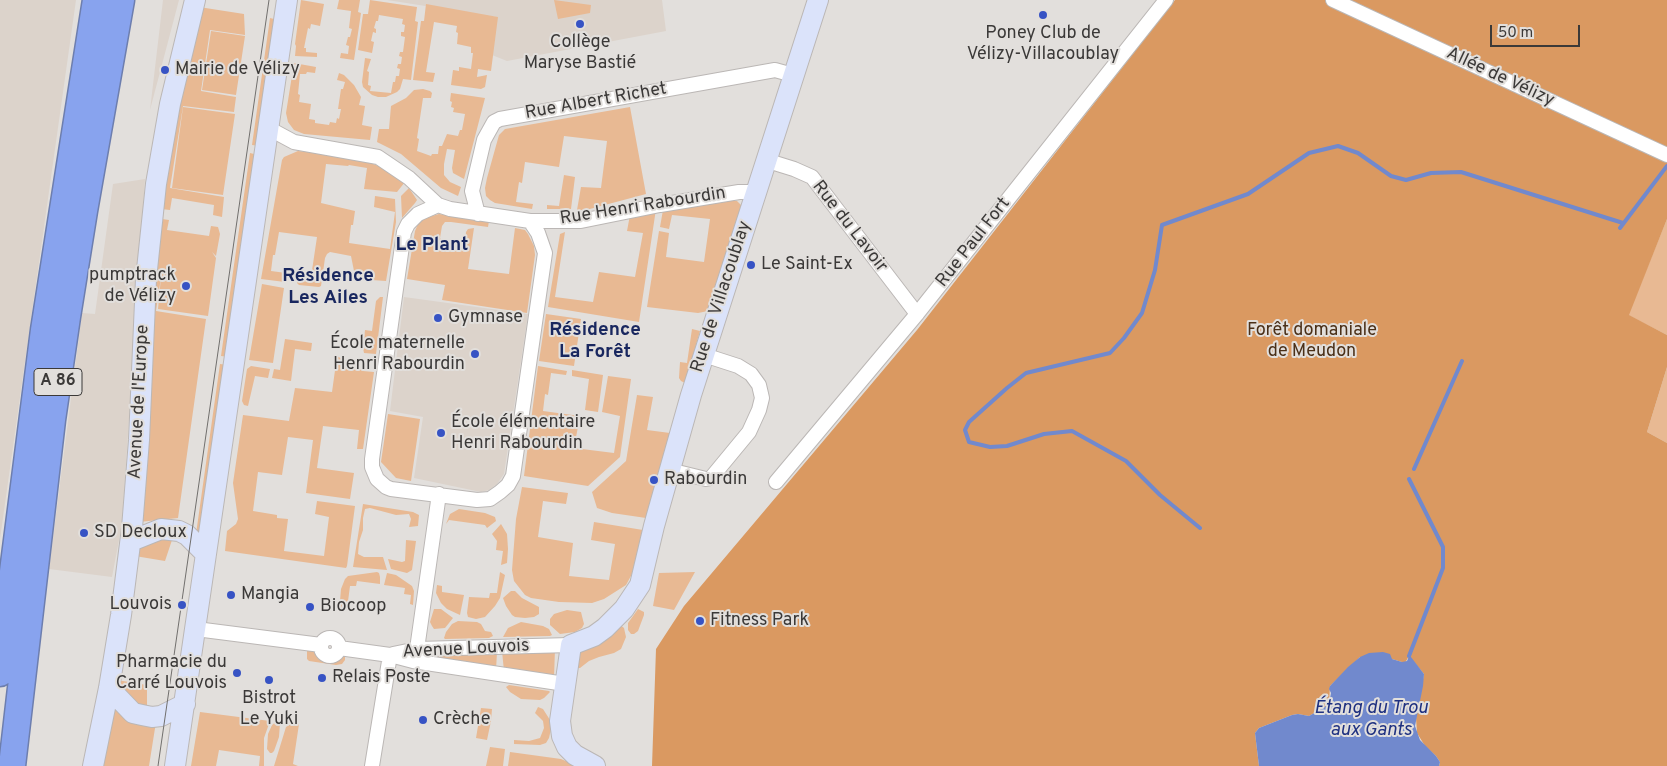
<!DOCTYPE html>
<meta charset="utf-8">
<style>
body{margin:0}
#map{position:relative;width:1667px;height:766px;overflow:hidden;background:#e2dfdc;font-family:Overpass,sans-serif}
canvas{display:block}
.scale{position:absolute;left:1490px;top:25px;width:90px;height:22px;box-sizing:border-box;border:2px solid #3b3938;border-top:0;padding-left:6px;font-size:15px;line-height:18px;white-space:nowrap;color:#3b3938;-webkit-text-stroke:4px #e2dfdc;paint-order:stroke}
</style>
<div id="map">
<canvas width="1667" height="766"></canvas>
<div class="scale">50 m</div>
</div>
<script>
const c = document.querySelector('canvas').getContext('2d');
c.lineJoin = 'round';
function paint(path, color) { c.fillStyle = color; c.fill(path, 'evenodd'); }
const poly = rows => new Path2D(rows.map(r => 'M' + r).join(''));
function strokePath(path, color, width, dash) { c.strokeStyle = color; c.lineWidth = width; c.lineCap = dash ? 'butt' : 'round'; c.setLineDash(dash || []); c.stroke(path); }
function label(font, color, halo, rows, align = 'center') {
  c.font = font + ' Overpass,sans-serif'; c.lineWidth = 4; c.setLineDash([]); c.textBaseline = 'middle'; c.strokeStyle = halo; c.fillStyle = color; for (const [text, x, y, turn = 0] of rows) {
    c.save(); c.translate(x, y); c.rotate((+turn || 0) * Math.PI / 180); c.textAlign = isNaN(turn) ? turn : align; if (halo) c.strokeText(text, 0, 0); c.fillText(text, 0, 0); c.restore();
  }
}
paint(poly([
 [0,0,76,0,0,539],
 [163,0,179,0,150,110],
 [387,0,662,0,666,31,507,61,492,55,496,17],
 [145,179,122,524,112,577,49,569,82,313,95,314,113,184],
 [404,297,528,314,504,474,497,484,489,490,481,492,414,478,423,417,390,411]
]), '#dcd3cb');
paint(poly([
 [301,0,324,4,320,26,311,24,310,29,308,28,304,48,306,48,306,52,317,53,317,57,295,56,296,46,295,44],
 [339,0,360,0,358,12,361,13,354,60,340,58,341,53,348,54,349,46,346,45,348,37,350,37,352,29,349,28,351,11,337,9],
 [370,0,417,7,415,21,418,22,411,80,403,79,400,89,397,92,386,97,378,97,372,95,363,87,362,82,365,58,371,59,367,71,369,72,368,85,371,86,370,91,391,93,393,82,395,82,396,76,399,76,400,69,397,68,398,64,401,64,402,57,399,56,400,52,403,52,405,37,401,36,401,32,404,32,405,25,402,24,403,19,379,15,378,21,376,21,374,28,376,29,376,33,373,32,371,41,374,42,372,53,358,50,363,14,368,14],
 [554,0,591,5,590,13,558,19],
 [426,4,498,17,491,71,478,69,477,77,487,75,485,87,481,89,451,85,453,70,459,71,459,67,471,69,473,53,471,53,471,47,457,44,458,33,456,32,457,26,434,22,426,72,435,73,433,82,413,80,421,21,424,21],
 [199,7,244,14,245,35,210,30,201,91,236,97,234,112,183,106,170,188,224,197,222,217,213,215,214,205,172,198,170,210,161,209,160,201],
 [270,18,278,20,260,146,252,145],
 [211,31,245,36,236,95,202,90],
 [294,63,316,67,315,73,307,72,306,74,300,74,298,94,300,95,299,102,311,104,309,119,315,120,315,123,329,125,330,122,336,123,337,118,339,119,341,109,338,109,341,89,343,89,345,82,337,80,339,73,344,75,354,85,361,97,359,105,365,106,362,125,372,127,370,140,304,134,294,130,288,122,286,113],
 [423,89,430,91,432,93,431,98,423,98,417,138,419,139,417,151,431,156,432,154,438,154,439,146,442,146,447,134,458,136,460,130,462,130,465,114,453,112,454,108,451,107,452,102,450,101,451,93,485,98,464,179,453,173,452,168,455,150,447,149,444,164,444,175,450,182,461,187,458,196,441,188,401,154,377,142,379,129,389,129,391,106,406,98,414,90],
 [183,107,235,114,223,195,172,188],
 [630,107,646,194,586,210,577,210,581,187,601,188,607,141,564,136,559,167,525,162,522,183,519,182,516,202,533,204,532,209,495,203,490,200,486,196,485,188,487,178,499,135,505,129],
 [298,151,318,153,365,161,384,168,405,182,397,192,364,189,367,168,349,165,348,166,326,164,321,203,355,211,353,225,351,225,349,243,390,249,395,212,374,207,375,196,395,199,396,222,386,281,357,279,355,276,351,256,330,252,327,254,325,258,321,286,319,287,299,285,297,283,298,275,311,277,317,237,279,232,275,255,273,255,271,271,286,273,285,282,261,279,282,160,284,157],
 [250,153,258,155,229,357,221,356],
 [564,175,575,177,571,209,547,209,547,205,559,206],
 [409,188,417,200,415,203,402,218,401,196],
 [728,201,737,201,741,205,743,214,708,311,698,313,647,307,659,231,669,233,666,257,704,262,710,219,672,215,669,229,660,227,663,210],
 [656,209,639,322,548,307,560,234,565,232,555,297,593,302,599,272,635,277,643,233,627,231,630,215],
 [439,214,489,221,488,227,451,222,445,222,442,226,440,238,443,243,462,246,465,244,466,232,468,229,474,228,468,269,509,274,515,228,525,230,528,234,534,246,535,255,527,313,442,300,445,285,407,279,415,231,418,224,425,218],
 [162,219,169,220,167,230,209,236,211,226,218,227,220,234,216,256,212,252,216,258,208,316,158,309,161,277,156,311,206,319,178,518,139,522,151,310],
 [1667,219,1667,335,1628,315],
 [262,284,284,288,273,363,249,360],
 [380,297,383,297,376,354,364,353,363,348,365,330,372,331,376,301],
 [546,314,581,319,574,366,539,361],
 [692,329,700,331,685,383,681,381,679,378,680,362,687,363],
 [285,339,312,343,311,351,295,349,291,381,272,378,274,369,280,370],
 [337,356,363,371,374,372,363,449,357,449,359,430,323,426,317,468,354,473,350,499,306,493,313,440,288,437,282,475,258,472,253,511,277,515,277,518,288,519,284,551,324,556,329,517,315,514,317,501,355,506,347,566,346,568,225,551,227,531,236,524,238,519,233,483,243,415,289,421,295,388,332,392],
 [220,364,228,365,203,540,196,534],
 [251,366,270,369,268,378,255,376,248,406,244,405,242,401,247,369],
 [538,366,567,371,566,375,551,373,548,395,545,394,543,411,580,416,574,448,614,453,620,416,602,412,608,376,631,379,620,457,588,486,524,476],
 [1667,367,1667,443,1647,432],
 [572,370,603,375,598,412,585,410,589,379,572,376],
 [637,395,653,397,647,430,670,433,646,518,612,513,597,508,592,492,626,461],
 [388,414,420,419,411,481,396,478,381,462],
 [522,487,568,493,566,504,543,501,538,537,573,543,569,576,609,580,615,544,591,540,594,522,643,530,632,574,626,585,604,599,592,603,559,602,531,598,525,595,514,581,512,570,516,519],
 [363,504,413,512,419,515,418,526,409,527,411,519,409,514,396,515,370,508,365,509,363,518,363,530,359,542,358,554,364,557,383,557,387,570,353,567],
 [459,509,485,513,495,517,496,521,487,528,485,525,449,520,446,524,450,514],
 [501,524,507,534,508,549,507,563,501,565,503,551,496,550,497,541,492,534],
 [173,537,165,561,135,556,136,551,145,542],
 [406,540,416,541,412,570,407,573,391,569,388,559,402,562,405,561],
 [377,572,379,573,380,577,380,584,357,581,356,586,350,586,347,609,342,609,340,601,341,589,345,579,348,576],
 [500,572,505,575,500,598,495,606,485,617,476,619,468,617,467,613,469,597,489,598,490,593,497,593],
 [695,572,674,610,653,606,659,573],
 [387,573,396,575,412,586,414,591,413,605,410,604,411,595,404,594,405,588,384,585],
 [437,585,442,586,442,592,464,595,460,615,447,609,441,603,436,593],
 [511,591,515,591,522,598,539,607,539,614,534,617,525,618,515,617,512,615,506,606,503,598],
 [434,609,441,609,453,618,445,628,434,629,432,626,430,622],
 [638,609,644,612,644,615,638,631,634,634,631,634,628,630,628,623],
 [567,610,581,612,584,624,582,628,575,632,560,634,550,625,550,619,554,614],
 [458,621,477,622,481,624,485,631,491,632,493,636,489,638,445,639,444,638,446,632,452,624],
 [521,622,543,626,549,629,552,635,550,636,503,637,508,628],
 [619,624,624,628,626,637,621,649,614,653,599,657,589,661,580,668,574,668,576,651],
 [555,649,554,678,504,671,502,651],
 [307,650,315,652,323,660,329,661,342,655,345,655,345,660,342,664,336,665,309,661,307,659],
 [497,652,496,670,437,662,437,654],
 [117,680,147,685,147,712,130,705],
 [509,685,549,691,550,692,544,698,540,700,521,699,510,692,506,687],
 [113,701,156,722,149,766,99,766],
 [538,707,543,709,550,720,551,729,549,738,546,743,540,745,514,744,514,740,529,741,540,738,544,728,543,721,535,713],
 [481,708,492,709,491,721,487,740,476,738],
 [200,712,270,721,264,738,264,766,259,766,260,756,219,750,216,766,191,766],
 [278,720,280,723,279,737,274,751,272,753,270,753,267,749,268,734,272,725],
 [291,724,299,724,293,764,298,766,274,766,286,727],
 [490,747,505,749,503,766,486,766],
 [510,752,561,759,577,766,508,766]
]), '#e8b993');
paint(poly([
 [1175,0,1667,0,1667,219,1629,315,1667,335,1667,367,1647,432,1667,443,1667,766,1439,766,1440,762,1436,756,1425,746,1417,733,1416,718,1424,674,1409,656,1405,663,1392,659,1360,657,1330,686,1329,705,1309,716,1298,714,1292,715,1259,728,1255,733,1259,766,652,766,656,649,684,606,917,330]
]), '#da9961');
paint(poly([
 [1383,652,1390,654,1392,659,1402,662,1407,661,1409,656,1411,657,1424,674,1423,686,1415,726,1420,740,1436,756,1440,762,1439,766,1259,766,1255,733,1259,728,1292,715,1298,714,1309,716,1323,708,1329,704,1331,693,1329,689,1330,686,1348,667,1360,657,1369,653]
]), '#7189cd');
strokePath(poly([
 [1620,228,1667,166],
 [1414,469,1462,361],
 [1409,479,1443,547,1443,568,1409,656],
 [1200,528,1160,495,1126,461,1072,431,1044,434,1007,446,990,447,969,442,965,430,969,422,1007,388,1026,373,1110,353,1124,338,1142,313,1155,270,1162,225,1248,194,1309,153,1338,146,1358,153,1391,176,1406,180,1431,173,1461,172,1623,223]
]), '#7189cd', 4);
const street = poly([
 [1333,0,1667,155],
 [268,128,294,142,378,157,409,178,438,205,450,209,530,221,581,221,660,205,739,192,755,192],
 [765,160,794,169,812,177,917,314],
 [438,205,418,214,408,224,404,232,372,459,372,467,377,479,386,487,391,489,477,500,490,499,500,492,508,485,513,476,545,253,538,233,530,221],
 [478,214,472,191,484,140,494,122,500,119,775,70,793,75],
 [669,470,706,479,711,478,749,432,759,410,762,398,759,385,751,374,738,366,704,355],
 [776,482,917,314,1166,0],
 [196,629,321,645],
 '321 647a9 9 0 1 1 18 0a9 9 0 1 1-18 0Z',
 [339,648,390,655,413,661,565,684],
 [393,654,417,649,571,645],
 [414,658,417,649,439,494],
 [372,766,390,655]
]);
const secondary = poly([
 [131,541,161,529,179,531,187,535,206,554],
 [109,688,133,713,142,715,152,717,161,716,185,704],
 [93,766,109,688,121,615,132,528,139,440,146,279,156,184,170,104,195,0],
 [175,766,287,0],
 [595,766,575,755,567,747,562,736,560,721,571,645,594,636,605,628,624,609,640,585,654,526,691,395,818,0]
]);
const highway = poly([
 [0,673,44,330,96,0],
 [12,766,52,420,67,317,84,211,121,0]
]);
strokePath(street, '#bbb7b5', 16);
strokePath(secondary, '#bbb7b5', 22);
strokePath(highway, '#6d7eae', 29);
strokePath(street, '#fff', 14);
strokePath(secondary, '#dbe3fa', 20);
strokePath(highway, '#88a3ee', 26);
strokePath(poly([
 [158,766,269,0]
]), '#716f6d', 1);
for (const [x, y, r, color] of [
 [1043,15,5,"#3753c4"],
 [580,24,5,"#3753c4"],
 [165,70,5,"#3753c4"],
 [751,265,5,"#3753c4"],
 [186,286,5,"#3753c4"],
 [438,318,5,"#3753c4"],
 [475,354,5,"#3753c4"],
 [441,433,5,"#3753c4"],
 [654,480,5,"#3753c4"],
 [84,533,5,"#3753c4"],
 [231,595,5,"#3753c4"],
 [182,605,5,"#3753c4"],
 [310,607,5,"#3753c4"],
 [700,621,5,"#3753c4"],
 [237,673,5,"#3753c4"],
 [322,678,5,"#3753c4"],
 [269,680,5,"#3753c4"],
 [423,720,5,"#3753c4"]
]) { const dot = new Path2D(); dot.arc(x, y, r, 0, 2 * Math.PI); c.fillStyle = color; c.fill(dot); strokePath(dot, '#e2dfdc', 2); }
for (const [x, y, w] of [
 [58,382,48]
]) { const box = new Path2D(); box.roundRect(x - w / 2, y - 13.5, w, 27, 4); c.fillStyle = '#e2dfdc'; c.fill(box); strokePath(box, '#3b3938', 1); }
label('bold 16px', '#3b3938', null, [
 ["A 86",58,382]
]);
label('18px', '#3b3938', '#e2dfdc', [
 ["Poney Club de",1043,34,"center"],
 ["Vélizy-Villacoublay",1043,55,"center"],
 ["Collège",580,43,"center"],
 ["Maryse Bastié",580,64,"center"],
 ["Mairie de Vélizy",175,70],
 ["Le Saint-Ex",761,265],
 ["pumptrack",176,276,"right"],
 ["de Vélizy",176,297,"right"],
 ["Gymnase",448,318],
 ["École maternelle",465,344,"right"],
 ["Henri Rabourdin",465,365,"right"],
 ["École élémentaire",451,423],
 ["Henri Rabourdin",451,444],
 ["Rabourdin",664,480],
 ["SD Decloux",94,533],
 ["Mangia",241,595],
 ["Louvois",172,605,"right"],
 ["Biocoop",320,607],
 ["Fitness Park",710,621],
 ["Pharmacie du",227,663,"right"],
 ["Carré Louvois",227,684,"right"],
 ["Relais Poste",332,678],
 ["Bistrot",269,699,"center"],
 ["Le Yuki",269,720,"center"],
 ["Crèche",433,720]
], 'left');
label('18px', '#3b3938', '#e2dfdc', [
 ["Allée de Vélizy",1500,78,25],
 ["Rue Albert Richet",596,102,-10],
 ["Rue Henri Rabourdin",643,207,-9],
 ["Rue du Lavoir",849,227,52],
 ["Rue Paul Fort",974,243,-52],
 ["Rue de Villacoublay",722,297,-72],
 ["Avenue de l'Europe",140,402,-87],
 ["Avenue Louvois",466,650,-3]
]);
label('18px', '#4b3018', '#e2dfdc', [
 ["Forêt domaniale",1312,331],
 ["de Meudon",1312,352]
]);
label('bold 19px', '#19275f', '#e2dfdc', [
 ["Le Plant",432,246],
 ["Résidence",328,277],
 ["Les Ailes",328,299],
 ["Résidence",595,331],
 ["La Forêt",595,353]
]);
label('italic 19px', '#1f3181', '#e2dfdc', [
 ["Étang du Trou",1371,709],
 ["aux Gants",1371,731]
]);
</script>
